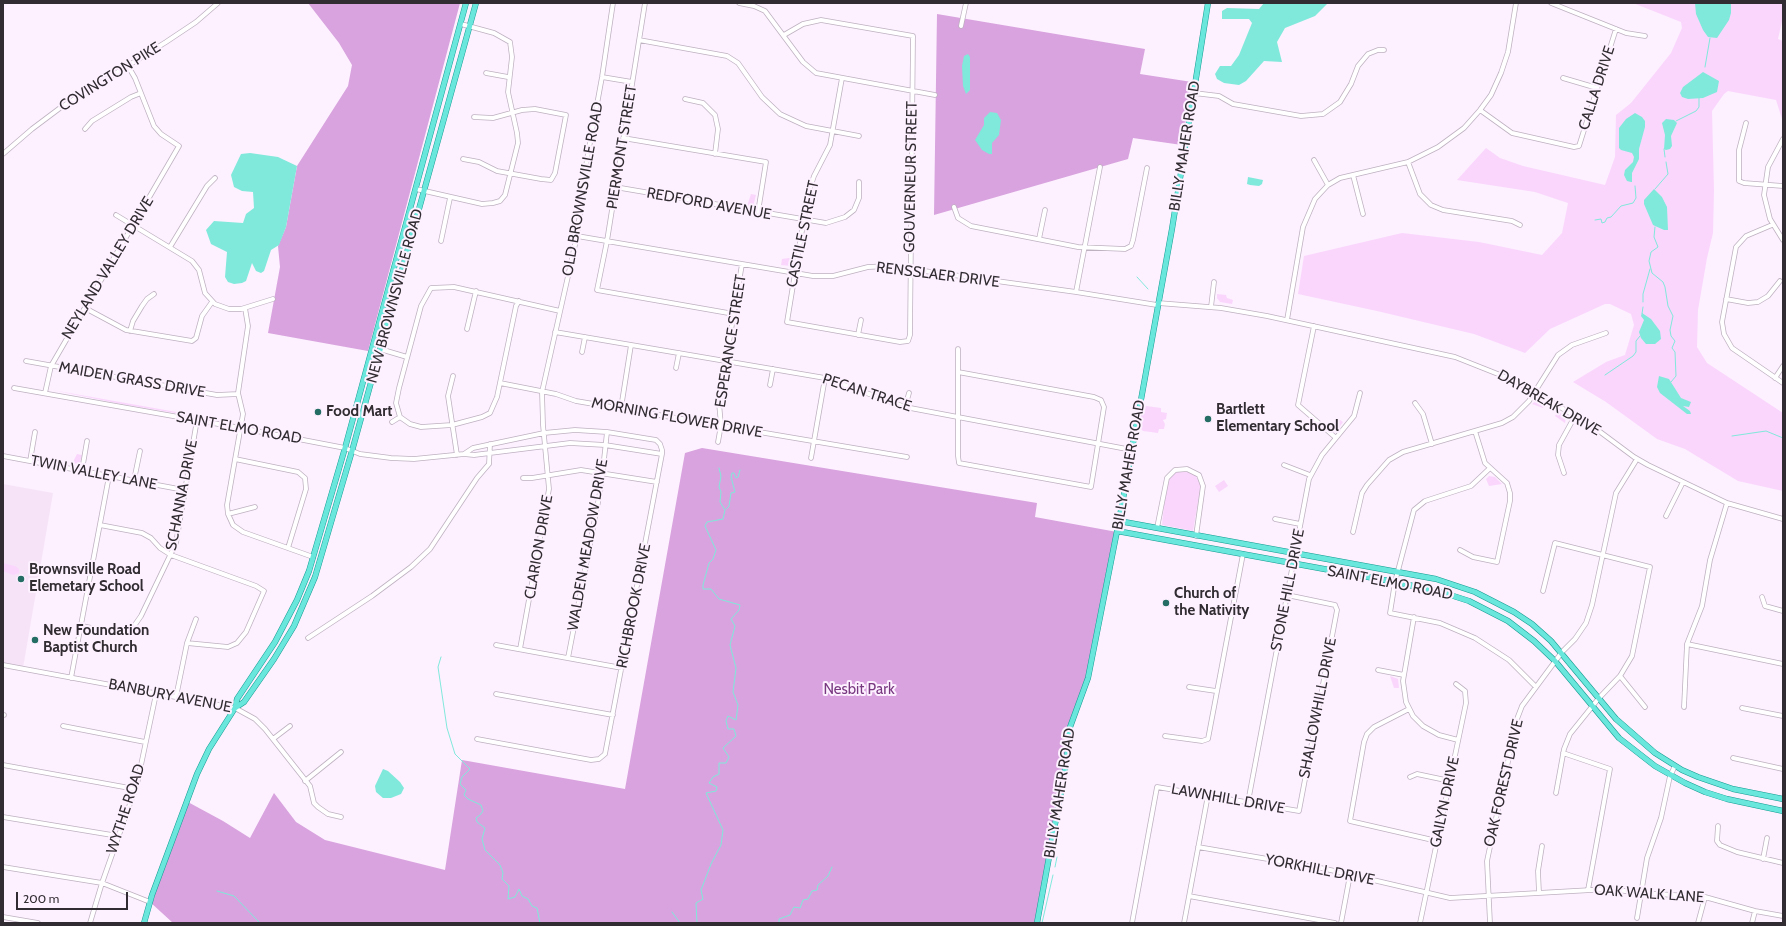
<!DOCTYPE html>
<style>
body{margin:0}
#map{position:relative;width:1786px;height:926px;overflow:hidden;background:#fdf0ff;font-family:Cabin,sans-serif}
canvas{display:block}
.frame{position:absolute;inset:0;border:4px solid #312c31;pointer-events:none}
.scale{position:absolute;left:16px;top:892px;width:112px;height:18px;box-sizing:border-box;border:2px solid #312c31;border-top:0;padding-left:5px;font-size:12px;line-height:14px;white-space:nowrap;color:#312c31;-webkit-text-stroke:3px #fdf0ff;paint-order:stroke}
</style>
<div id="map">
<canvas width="1786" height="926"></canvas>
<div class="frame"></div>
<div class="scale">200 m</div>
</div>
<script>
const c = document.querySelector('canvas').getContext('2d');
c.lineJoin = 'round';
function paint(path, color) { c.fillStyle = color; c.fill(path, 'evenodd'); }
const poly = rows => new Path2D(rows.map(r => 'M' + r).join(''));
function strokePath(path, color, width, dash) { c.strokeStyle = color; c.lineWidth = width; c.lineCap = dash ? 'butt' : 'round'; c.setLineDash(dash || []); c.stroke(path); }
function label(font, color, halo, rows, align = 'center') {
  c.font = font + ' Cabin,sans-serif'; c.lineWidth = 4; c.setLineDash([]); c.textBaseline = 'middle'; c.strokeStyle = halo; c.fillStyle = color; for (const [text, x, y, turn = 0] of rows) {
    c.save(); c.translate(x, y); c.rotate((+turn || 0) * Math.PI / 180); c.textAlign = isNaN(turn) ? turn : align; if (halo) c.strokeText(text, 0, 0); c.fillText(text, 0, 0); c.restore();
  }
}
paint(poly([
 [3,484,53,493,23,668,3,665]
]), '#f6e3f8');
paint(poly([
 [1633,3,1783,3,1783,17,1778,39,1783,41,1783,122,1776,100,1728,91,1724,94,1712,111,1714,191,1713,233,1707,258,1698,310,1697,347,1707,363,1783,413,1783,491,1738,481,1685,449,1657,439,1606,402,1573,382,1606,362,1625,355,1634,325,1631,314,1610,304,1605,304,1550,329,1525,353,1474,334,1377,311,1298,294,1304,256,1402,233,1479,242,1542,255,1562,233,1568,203,1535,192,1457,180,1486,148,1500,158,1523,166,1605,185,1615,157,1616,115,1631,103,1671,53,1682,28,1681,22],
 [751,194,756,195,753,207,747,206],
 [789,258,793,258,791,266,781,265,782,259],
 [1217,294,1226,295,1227,298,1233,300,1232,304,1220,302,1217,298],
 [52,390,199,416,199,417,121,404],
 [1537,400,1546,404,1543,408,1532,404],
 [1146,406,1161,408,1161,412,1167,413,1166,419,1163,420,1165,424,1164,429,1159,429,1158,433,1143,431,1138,426,1142,408],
 [1558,411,1566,417,1565,423,1555,416],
 [1340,420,1343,422,1338,429,1334,430,1330,427],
 [77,454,82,455,80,463,72,464],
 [1178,471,1189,471,1196,476,1201,485,1193,531,1162,525,1166,485,1170,477],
 [1489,476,1495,477,1502,484,1489,486,1486,479],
 [1224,480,1228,486,1219,492,1215,486],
 [3,563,15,566,19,569,19,573,13,575,3,571],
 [1390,676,1398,679,1399,688,1394,688]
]), '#fad6fd');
paint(poly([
 [308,3,460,3,368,351,268,333,280,267,278,246,286,227,297,166,348,86,352,65,339,43],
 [937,14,1145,49,1140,74,1192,82,1182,145,1133,138,1128,159,934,215],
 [702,448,1037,503,1035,517,1117,532,1086,683,1070,726,1058,823,1038,923,173,923,150,902,186,801,223,821,250,838,274,793,296,822,325,840,445,870,462,760,625,789,685,453]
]), '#d8a3de');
paint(poly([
 [1264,3,1328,3,1315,16,1285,28,1277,42,1282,62,1264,61,1246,81,1239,85,1224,83,1217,79,1215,74,1220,66,1231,66,1239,55,1252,23,1249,19,1222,19,1222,11,1227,8,1259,9],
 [1695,3,1731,3,1731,13,1729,20,1717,38,1708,37,1703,30,1696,14],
 [968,54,970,57,970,90,966,94,963,86,962,66,964,56],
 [1703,72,1719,81,1717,92,1703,98,1688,99,1682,97,1680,93,1683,87],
 [990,112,997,113,1001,120,999,135,992,143,992,154,989,154,982,150,975,140,984,125,984,118],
 [1635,113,1642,117,1645,121,1645,127,1639,149,1639,159,1632,173,1632,182,1631,182,1627,181,1624,175,1625,170,1633,162,1634,157,1632,153,1621,150,1619,148,1619,128,1626,119],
 [1666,119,1674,120,1677,123,1671,136,1672,146,1670,149,1666,150,1664,149,1665,135,1662,123],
 [250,153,278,157,297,166,286,227,279,245,271,250,264,271,261,273,256,271,252,263,246,281,242,283,234,284,228,282,225,277,227,252,211,244,206,230,214,221,243,223,246,214,254,208,253,192,242,191,234,187,231,175,241,154],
 [1248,177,1263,180,1262,184,1259,186,1250,185,1247,184],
 [1654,189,1662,197,1667,207,1668,230,1664,230,1653,225,1644,204,1644,200],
 [1642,313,1651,319,1660,331,1661,339,1655,344,1646,344,1641,338,1639,332,1644,320,1641,316],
 [1659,376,1669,379,1681,398,1691,402,1689,407,1683,406,1690,411,1691,414,1687,414,1660,393,1657,387],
 [383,769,388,771,400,782,404,788,401,794,391,798,383,798,376,792,375,786]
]), '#80e9db');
strokePath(poly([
 [1705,67,1710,38],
 [1676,121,1696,111,1699,107,1699,98],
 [1664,149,1665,157],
 [1655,189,1668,174,1666,162],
 [1595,220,1601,219,1602,223,1605,222,1607,218,1611,217,1621,206,1633,203,1636,198,1635,186],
 [1655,227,1654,237,1658,247,1651,252,1649,261,1652,273,1663,282,1665,287,1668,306,1673,316,1670,330,1671,336,1675,341,1672,348,1675,352,1676,376,1671,382],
 [1137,277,1148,289],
 [1643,302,1643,294,1650,269],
 [1642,314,1643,307],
 [1605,375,1633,356,1636,352,1636,341,1640,336],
 [1732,436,1766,431,1783,438],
 [726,509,729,506,731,493,735,492,731,477,732,473,734,473,736,478,738,477,740,470],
 [441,657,438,667,447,728,455,754,470,769,462,777,460,784,466,790,464,795,468,799,481,805,483,811,480,815,476,818,477,822,485,828,482,839,485,850,500,865,503,873,502,879,509,886,508,899,515,897,519,889,522,896,528,899,532,906,537,908,540,923],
 [1055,867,1057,857],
 [217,891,234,896,260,923],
 [672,912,680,923],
 [697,923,696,903,703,899,701,890,711,864,721,845,723,830,706,793,716,791,717,787,709,783,713,777,719,774,719,763,726,763,729,757,723,748,736,736,734,729,728,729,726,721,728,716,736,720,738,705,733,692,736,668,730,645,735,626,731,619,739,610,740,605,719,599,711,589,703,589,703,585,709,563,713,559,716,550,705,526,707,522,723,519,725,510,720,502,721,492,719,487,721,476,719,468],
 [774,923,776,923],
 [779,923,779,919,790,915,794,907,800,908,803,900,808,899,812,891,817,890,818,885,828,876,832,867],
 [1042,923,1053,875]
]), '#80e9db', 1);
const minor = poly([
 [645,3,607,241,597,290,734,314],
 [739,3,754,6,765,11,803,62,816,73,935,95],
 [1551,3,1626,33,1645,36],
 [961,26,966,3],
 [784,35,803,24,821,20,913,36,910,335,908,341,900,342,787,322,808,194,814,176,830,145,842,78],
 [639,40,727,56,738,63,762,97,780,114,806,126,859,136],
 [486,73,508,77],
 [602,77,632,82],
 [1563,78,1597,88],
 [1194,93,1219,96,1233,104,1301,116,1323,114,1340,102,1351,84,1358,66,1368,54,1378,50,1384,50],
 [685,99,703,103,715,115,718,129,715,154],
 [1480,110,1512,133,1574,147,1579,146,1616,29],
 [1746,123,1739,150,1739,181,1744,183,1783,186],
 [85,129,92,121,131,97,141,93],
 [623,138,766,162,758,212],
 [1783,139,1768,167,1764,195,1770,219,1783,240],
 [3,154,32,129,60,108,166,42,196,22,218,3],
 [463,159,479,162,497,171,541,179,551,180,555,173,566,115,535,109,522,110,493,118,474,117],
 [1314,160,1328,185],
 [1408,162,1420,194,1431,205,1443,210,1512,221,1520,225],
 [1353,175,1363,214],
 [615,187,826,223,845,217,854,210,859,198,859,182],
 [416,189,482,204,493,203,500,201,505,195,518,143,517,133,508,92,512,57,510,42,494,33,461,24],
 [954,207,958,218,971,226,1078,247,1125,249,1131,246,1133,240,1147,168],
 [116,215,192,261,199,270,205,293,215,304,229,309,241,309,273,299],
 [1772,225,1746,236,1736,247,1722,322,1724,334,1732,348,1783,383],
 [577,236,813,276,833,276,868,267,888,266,1076,292,1157,305],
 [1039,239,1045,210],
 [441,241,450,198],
 [170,247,207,186,215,178],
 [1076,292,1100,167],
 [1726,299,1748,303,1758,302,1768,296,1780,281],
 [519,301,516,306,497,397,490,413,482,417,452,425,421,427,410,424,400,417,396,403,399,388,421,306,431,288,454,287,560,311],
 [1158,303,1221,308,1267,316,1455,357,1513,380,1534,391,1599,431,1634,457,1648,465,1727,503,1783,519],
 [1211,307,1214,282],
 [85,308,126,330,192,341,196,338,202,316,212,302],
 [245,308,248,326,238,393,243,414,227,505,228,514,233,525,243,532,313,557],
 [1287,320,1303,227,1315,199,1328,185,1340,178,1408,162,1438,147,1464,128,1480,110,1491,95,1501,73,1508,52,1516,3],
 [1314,326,1298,405,1336,438],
 [467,329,476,291],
 [130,331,133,321,142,306,147,299,154,294],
 [555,332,825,378,905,407,1132,450],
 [858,335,861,320],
 [380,349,407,357],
 [582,352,585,337],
 [26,361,217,395,238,394],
 [676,368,679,353],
 [958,372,1094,397,1101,400,1104,407,1091,487,959,463,958,456,958,349],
 [453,376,448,396,457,455],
 [1775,378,1783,366],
 [500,383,556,394,576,401,907,457],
 [770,385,773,369],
 [14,388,241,428,345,448,360,454,391,458,414,459,464,454,474,455,570,443,605,445,662,454,662,450,660,444,656,440,607,432,575,430,544,433,473,448,464,454],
 [45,393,51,366,179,146,161,134,154,126,135,78,128,66],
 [1415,403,1423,414,1432,444],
 [905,407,909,393],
 [621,408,631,345],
 [392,422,400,417],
 [718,442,721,425,719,403,742,264],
 [3,456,184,490],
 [811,458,825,378],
 [235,459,298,472,305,478,306,489,288,548],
 [30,461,35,432],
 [1284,465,1310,475],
 [1489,469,1471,486,1425,501,1414,510,1395,582,1390,613,1440,623,1475,638,1509,660,1536,687],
 [82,470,87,441],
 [1564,473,1558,455,1559,445,1575,416],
 [523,478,532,478,581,470,657,482],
 [134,480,140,451],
 [228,514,255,507],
 [1666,516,1683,482],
 [1275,519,1300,524],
 [100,525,142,533,151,538,160,548,171,555,256,586,264,591,246,632,237,643,228,647,187,643],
 [1157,528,1167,478,1175,470,1187,469,1199,475,1203,486,1196,536],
 [1353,532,1362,493,1367,485,1389,460,1403,452,1502,423,1513,417,1529,401,1558,355,1572,345,1606,333],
 [1460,550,1473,557,1497,562,1510,501,1510,493,1507,483,1485,463,1475,431],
 [1543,591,1555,543,1650,567,1632,656,1620,676,1599,698,1570,734,1564,749,1556,793],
 [1287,595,1335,605],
 [1762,597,1765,606,1783,611],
 [1414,617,1403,681,1406,702,1413,716,1423,726,1439,735,1458,740],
 [82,626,111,632,125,631,134,626,141,616,176,543,197,420],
 [308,638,372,596,411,567,430,549,477,478,489,464,490,444],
 [1687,644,1783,664],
 [496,645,622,668],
 [520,649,549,489,543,425,542,392,577,236,587,159,602,77,613,3],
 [568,658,601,487,607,432],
 [3,665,235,708,255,719,265,729,310,786,314,803,318,807,328,814,341,817],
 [1378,670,1404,675],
 [1620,676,1645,707],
 [71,678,109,476],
 [1189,687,1216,691],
 [496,694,613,715],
 [176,697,187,643,196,619],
 [1684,707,1687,644,1702,606,1710,560,1727,503],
 [1742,708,1783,716],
 [1409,709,1374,727,1367,734,1364,742,1350,821,1437,841],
 [3,715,4,715],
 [63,726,145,742],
 [1165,736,1202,741,1208,739,1243,554],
 [273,739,290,726],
 [477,739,591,760,599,759,605,754,662,454],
 [1563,753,1610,769,1588,890],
 [1733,758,1783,769],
 [3,765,135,789],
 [1410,777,1417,774,1450,781],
 [305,781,341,752],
 [1248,802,1309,479,1322,455,1354,416,1360,393],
 [3,817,118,836],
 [1718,826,1717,841,1720,845,1737,852,1783,863],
 [1198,847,1326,869,1450,898,1609,889,1641,893,1705,897,1755,911,1783,916],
 [1763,859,1767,838],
 [3,867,102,883,150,902],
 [1539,893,1538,871,1542,846],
 [1189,896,1335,923],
 [3,917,38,923],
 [1637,918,1647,858,1661,818,1670,776,1675,766],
 [90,923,102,883,137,784,156,694],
 [1132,923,1157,787,1299,811,1337,610,1335,605],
 [1184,923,1208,795],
 [1341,923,1350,875],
 [1420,923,1466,703,1465,691,1456,684],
 [1490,923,1487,861,1517,719,1522,706,1562,652,1575,639,1586,623,1592,605,1616,493,1637,459],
 [1698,923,1705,897],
 [1752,923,1755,911]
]);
const major = poly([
 [1119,521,1436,579,1475,592,1514,612,1532,624,1551,641,1616,719,1655,753,1682,770,1698,777,1733,789,1783,799],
 [1117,531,1395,582,1441,592,1469,601,1508,621,1534,641,1555,661,1619,738,1655,766,1685,783,1705,792,1727,799,1783,811],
 [235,708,244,702,274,659,294,626,315,577,352,451,476,3],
 [144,923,152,895,197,774,209,749,235,708,237,699,275,642,297,600,309,571,345,448,466,3],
 [1037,923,1067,759,1069,730,1088,678,1119,521,1172,229,1208,3]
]);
strokePath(minor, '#beb1c0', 5.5);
strokePath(major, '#149b91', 6);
strokePath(minor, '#fff', 4);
strokePath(major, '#69e7dc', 5);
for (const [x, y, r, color] of [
 [318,412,4,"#246d64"],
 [1208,419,4,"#246d64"],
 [21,579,4,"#246d64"],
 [1166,603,4,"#246d64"],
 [35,640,4,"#246d64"]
]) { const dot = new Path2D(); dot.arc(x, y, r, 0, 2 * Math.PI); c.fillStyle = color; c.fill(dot); strokePath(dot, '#fdf0ff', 1.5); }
label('15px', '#312c31', '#fdf0ff', [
 ["COVINGTON PIKE",110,77,-32],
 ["CALLA DRIVE",1597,88,-72],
 ["BILLY MAHER ROAD",1185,146,-81],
 ["PIERMONT STREET",622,147,-81],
 ["GOUVERNEUR STREET",911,177,-89],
 ["OLD BROWNSVILLE ROAD",583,189,-80],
 ["REDFORD AVENUE",709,204,10],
 ["CASTILE STREET",803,234,-78],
 ["NEYLAND VALLEY DRIVE",108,268,-59],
 ["RENSSLAER DRIVE",938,275,7],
 ["NEW BROWNSVILLE ROAD",395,296,-75],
 ["ESPERANCE STREET",731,341,-81],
 ["MAIDEN GRASS DRIVE",132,380,10],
 ["PECAN TRACE",867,393,18],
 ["DAYBREAK DRIVE",1549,403,30],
 ["MORNING FLOWER DRIVE",677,418,10],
 ["SAINT ELMO ROAD",239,428,10],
 ["BILLY MAHER ROAD",1129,465,-80],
 ["TWIN VALLEY LANE",94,473,11],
 ["SCHANNA DRIVE",182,495,-79],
 ["WALDEN MEADOW DRIVE",588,545,-80],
 ["CLARION DRIVE",539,547,-80],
 ["SAINT ELMO ROAD",1390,583,11],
 ["STONE HILL DRIVE",1288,590,-79],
 ["RICHBROOK DRIVE",634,606,-79],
 ["BANBURY AVENUE",170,696,11],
 ["SHALLOWHILL DRIVE",1318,708,-79],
 ["OAK FOREST DRIVE",1504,783,-77],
 ["BILLY MAHER ROAD",1060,793,-81],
 ["LAWNHILL DRIVE",1228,799,10],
 ["GAILYN DRIVE",1445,802,-78],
 ["WYTHE ROAD",126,809,-72],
 ["YORKHILL DRIVE",1320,870,11],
 ["OAK WALK LANE",1649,894,4]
]);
label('bold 15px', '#312c31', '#fdf0ff', [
 ["Bartlett",1216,410],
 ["Elementary School",1216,427],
 ["Food Mart",326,412],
 ["Brownsville Road",29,570],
 ["Elemetary School",29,587],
 ["Church of",1174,594],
 ["the Nativity",1174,611],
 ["New Foundation",43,631],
 ["Baptist Church",43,648]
], 'left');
label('15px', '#793981', '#fdf0ff', [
 ["Nesbit Park",859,690]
]);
</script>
